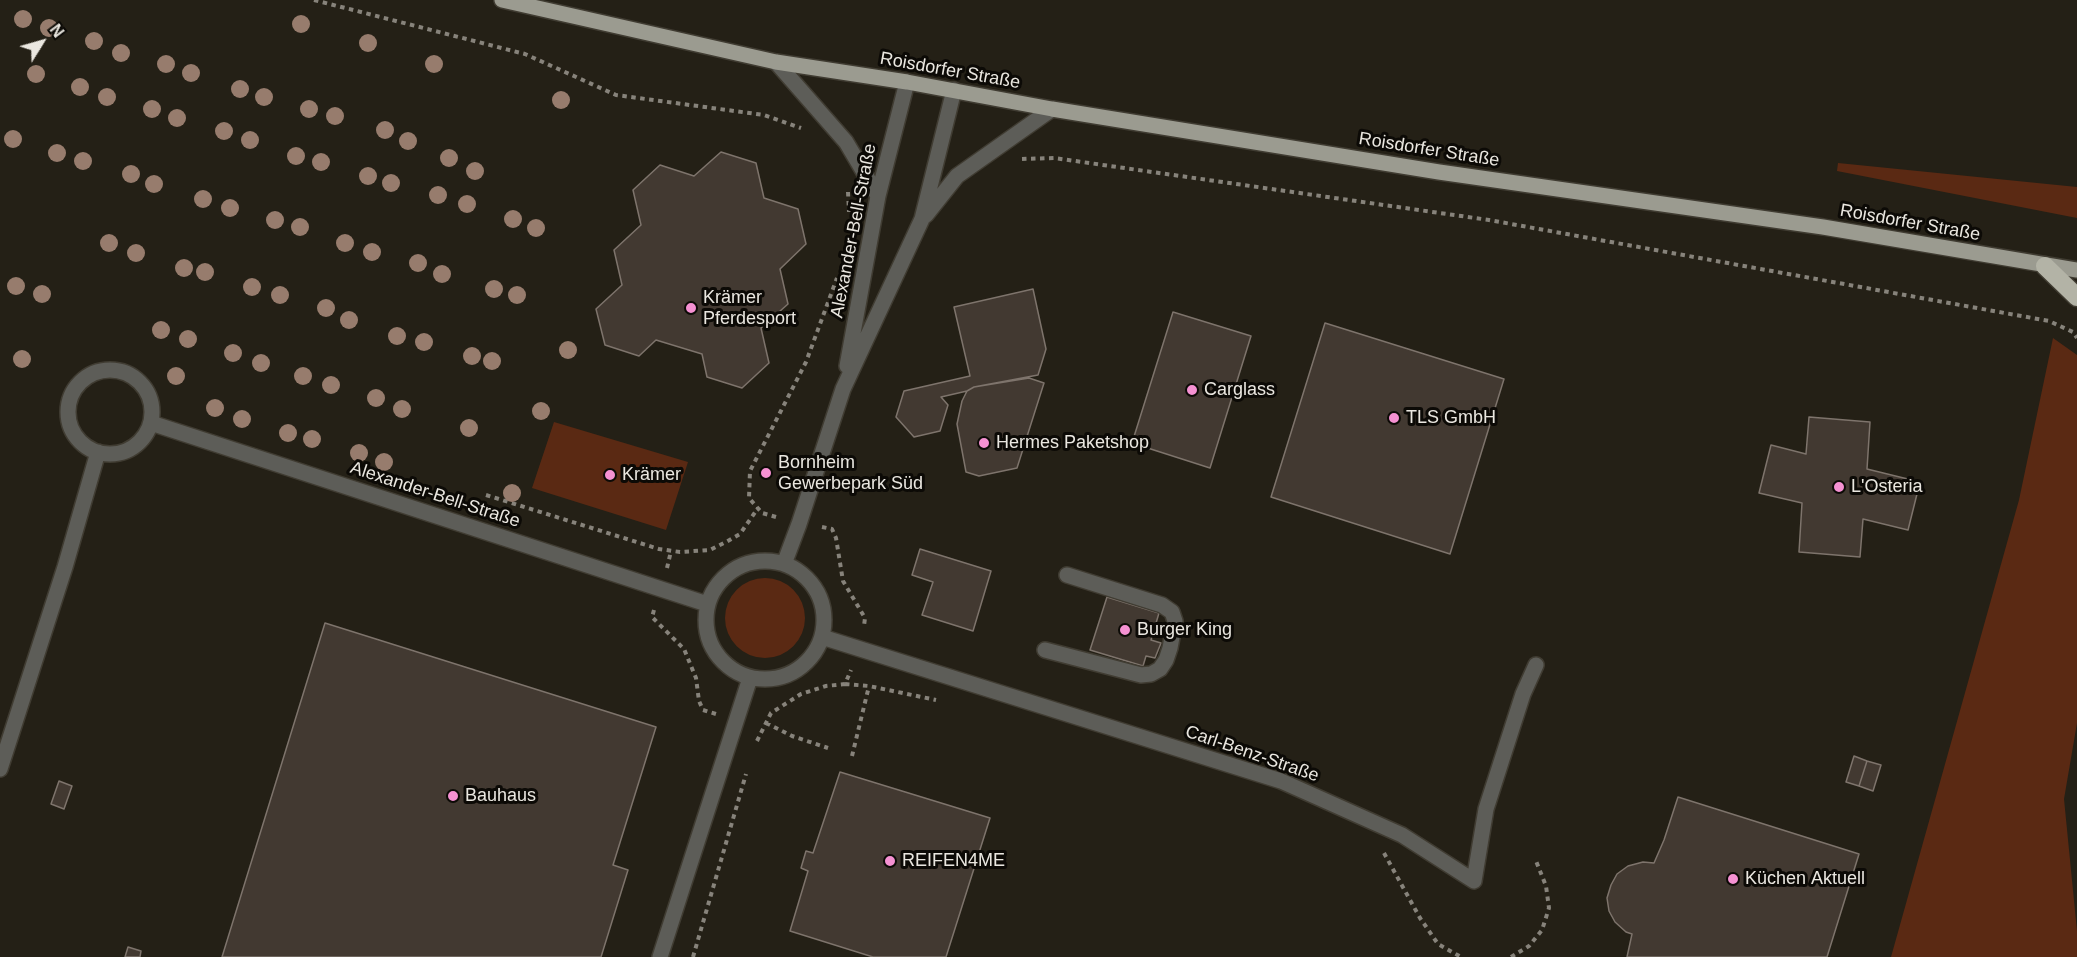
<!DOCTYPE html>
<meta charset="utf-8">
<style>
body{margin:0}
#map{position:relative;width:2077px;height:957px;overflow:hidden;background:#242016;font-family:Arial,sans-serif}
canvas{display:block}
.north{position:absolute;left:12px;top:12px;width:60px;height:60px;-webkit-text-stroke:4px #0c0a06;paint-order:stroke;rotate:53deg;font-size:16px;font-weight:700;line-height:24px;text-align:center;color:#eae7e0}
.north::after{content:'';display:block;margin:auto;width:21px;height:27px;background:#eae7e0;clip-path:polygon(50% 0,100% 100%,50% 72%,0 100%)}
</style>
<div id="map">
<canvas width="2077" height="957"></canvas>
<div class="north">N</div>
</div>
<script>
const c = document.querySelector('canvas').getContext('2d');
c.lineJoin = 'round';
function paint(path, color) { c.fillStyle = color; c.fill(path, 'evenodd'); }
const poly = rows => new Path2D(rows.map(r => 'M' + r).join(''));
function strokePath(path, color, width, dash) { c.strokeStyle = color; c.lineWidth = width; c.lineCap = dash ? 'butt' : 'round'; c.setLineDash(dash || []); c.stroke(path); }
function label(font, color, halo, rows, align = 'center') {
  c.font = font + ' Arial,sans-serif'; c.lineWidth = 6; c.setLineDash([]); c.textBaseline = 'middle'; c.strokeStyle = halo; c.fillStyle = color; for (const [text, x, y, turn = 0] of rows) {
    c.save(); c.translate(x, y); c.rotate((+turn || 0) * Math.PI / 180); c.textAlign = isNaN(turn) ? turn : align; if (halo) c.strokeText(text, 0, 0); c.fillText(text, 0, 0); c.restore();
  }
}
paint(poly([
 [1838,163,2077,187,2077,218,1837,171],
 [2053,338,2077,355,2077,723,2064,799,2077,931,2077,957,1891,957,2019,500],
 [554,422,688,462,666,530,532,488],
 '725 618a40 40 0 1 1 80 0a40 40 0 1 1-80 0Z'
]), '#5a2913');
const building = poly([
 [721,152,756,163,764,198,798,209,806,244,780,269,788,304,761,328,769,363,742,388,707,377,702,354,656,340,639,356,605,345,596,309,622,285,614,250,641,225,633,190,660,165,694,176,721,152],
 [1033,289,1046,349,1038,375,974,387,967,391,941,397,948,405,940,431,914,437,896,417,904,391,970,376,954,307,1033,289],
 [1173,312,1251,336,1210,468,1132,443,1173,312],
 [1325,323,1504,379,1450,554,1271,497,1325,323],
 [1029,378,1044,383,1017,468,979,476,966,472,957,424,962,401,967,391,974,387,1029,378],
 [1809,417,1870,422,1867,469,1920,482,1908,530,1863,519,1860,557,1799,552,1802,503,1759,493,1771,445,1806,454,1809,417],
 [920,549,991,571,973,631,922,615,933,582,912,575,920,549],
 [1107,597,1159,613,1151,640,1161,643,1155,658,1146,656,1143,666,1090,650,1107,597],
 [325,623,656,727,613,865,628,870,601,957,222,957,325,623],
 [1854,756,1867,761,1859,786,1846,782,1854,756],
 [1867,761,1881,765,1873,791,1859,786,1867,761],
 [840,772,990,818,946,957,873,957,790,931,808,871,801,868,806,851,813,853,840,772],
 [59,781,72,786,64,809,51,804,59,781],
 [1678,797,1859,854,1827,957,1627,957,1632,934,1626,932,1615,922,1609,911,1607,898,1611,885,1617,874,1628,866,1643,862,1654,863,1664,840,1678,797],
 [128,947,141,951,140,957,125,957,128,947]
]);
paint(building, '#423931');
strokePath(building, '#7e746c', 1.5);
const minor = poly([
 [776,62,846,142,878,196],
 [926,215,957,176,1052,109],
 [847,366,878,196,907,82],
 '68 412a42 42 0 1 1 84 0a42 42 0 1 1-84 0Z',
 [151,423,707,604],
 '706 620a59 59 0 1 1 118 0a59 59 0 1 1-118 0Z',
 [784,564,799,524,843,389,922,219,954,90],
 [822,637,1281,781,1402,835,1474,881,1486,809,1523,694,1536,665],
 [1045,650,1141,675,1151,674,1160,669,1166,660,1170,648,1175,621,1172,612,1162,605,1067,575],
 [0,769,65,567,98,452],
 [660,957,750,678]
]);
const major = poly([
 [502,0,776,62,907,82,1052,109,1439,172,1823,227,2077,270]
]);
const highway = poly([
 [2045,266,2077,297]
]);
strokePath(minor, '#403c32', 18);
strokePath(major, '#403c32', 18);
strokePath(highway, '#403c32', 21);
strokePath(poly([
 [314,0,525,54,616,95,764,115,801,128],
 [1022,159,1054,158,1489,220,2049,321,2073,332,2077,338],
 [848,192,849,212],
 [486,495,659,549,680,552,710,550,726,542,740,534,758,508],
 [776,517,762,513,749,498,750,471,806,362,837,278],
 [822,527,832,529,836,538,843,581,865,618,864,626],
 [667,568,671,551],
 [654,610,652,617,684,649,696,678,699,701,703,710,716,714],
 [845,684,869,686,936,700],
 [766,723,792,736,828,748],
 [757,741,771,713,801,694,826,686,845,684,851,670],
 [852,756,869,686],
 [1384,853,1420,918,1438,944,1461,957],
 [693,957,746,774],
 [1511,957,1529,946,1542,930,1549,908,1546,886,1536,861]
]), '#87837b', 4, [4.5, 4.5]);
strokePath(minor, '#5d5d58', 15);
strokePath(major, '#9b9b90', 15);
strokePath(highway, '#b3b3a6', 18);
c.fillStyle = '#977c6d';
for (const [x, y] of [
 [23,19],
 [301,24],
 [49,28],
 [94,41],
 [368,43],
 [121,53],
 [166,64],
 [434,64],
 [191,73],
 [36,74],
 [80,87],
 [240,89],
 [107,97],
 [264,97],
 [561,100],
 [152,109],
 [309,109],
 [335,116],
 [177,118],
 [385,130],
 [224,131],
 [13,139],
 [250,140],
 [408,141],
 [57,153],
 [296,156],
 [449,158],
 [83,161],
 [321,162],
 [475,171],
 [131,174],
 [368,176],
 [391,183],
 [154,184],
 [438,195],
 [203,199],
 [467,204],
 [230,208],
 [513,219],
 [275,220],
 [300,227],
 [536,228],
 [109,243],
 [345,243],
 [372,252],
 [136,253],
 [418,263],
 [184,268],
 [205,272],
 [442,274],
 [16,286],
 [252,287],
 [494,289],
 [42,294],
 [280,295],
 [517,295],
 [326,308],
 [349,320],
 [161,330],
 [397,336],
 [188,339],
 [424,342],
 [568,350],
 [233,353],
 [472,356],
 [22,359],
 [492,361],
 [261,363],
 [176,376],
 [303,376],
 [331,385],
 [376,398],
 [215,408],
 [402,409],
 [541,411],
 [242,419],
 [469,428],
 [288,433],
 [312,439],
 [359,453],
 [384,462],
 [512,493]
]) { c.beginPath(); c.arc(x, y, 9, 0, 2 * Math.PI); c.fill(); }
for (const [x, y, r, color] of [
 [691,308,6,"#f591d2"],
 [1192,390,6,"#f591d2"],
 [1394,418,6,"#f591d2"],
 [984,443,6,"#f591d2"],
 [766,473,6,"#f591d2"],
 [610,475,6,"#f591d2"],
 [1839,487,6,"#f591d2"],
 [1125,630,6,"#f591d2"],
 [453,796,6,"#f591d2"],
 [890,861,6,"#f591d2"],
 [1733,879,6,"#f591d2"]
]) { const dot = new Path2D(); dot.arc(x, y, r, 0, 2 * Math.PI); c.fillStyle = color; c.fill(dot); strokePath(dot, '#0c0a06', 2); }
label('18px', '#eae7e0', '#0c0a06', [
 ["Roisdorfer Straße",950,71,10],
 ["Roisdorfer Straße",1429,150,9],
 ["Roisdorfer Straße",1910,223,10],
 ["Alexander-Bell-Straße",854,231,-79],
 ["Alexander-Bell-Straße",435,495,18],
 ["Carl-Benz-Straße",1252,754,19]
]);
label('18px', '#eae7e0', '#0c0a06', [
 ["Krämer",703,298],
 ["Pferdesport",703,319],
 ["Carglass",1204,390],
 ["TLS GmbH",1406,418],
 ["Hermes Paketshop",996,443],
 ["Bornheim",778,463],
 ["Gewerbepark Süd",778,484],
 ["Krämer",622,475],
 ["L'Osteria",1851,487],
 ["Burger King",1137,630],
 ["Bauhaus",465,796],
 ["REIFEN4ME",902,861],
 ["Küchen Aktuell",1745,879]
], 'left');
</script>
